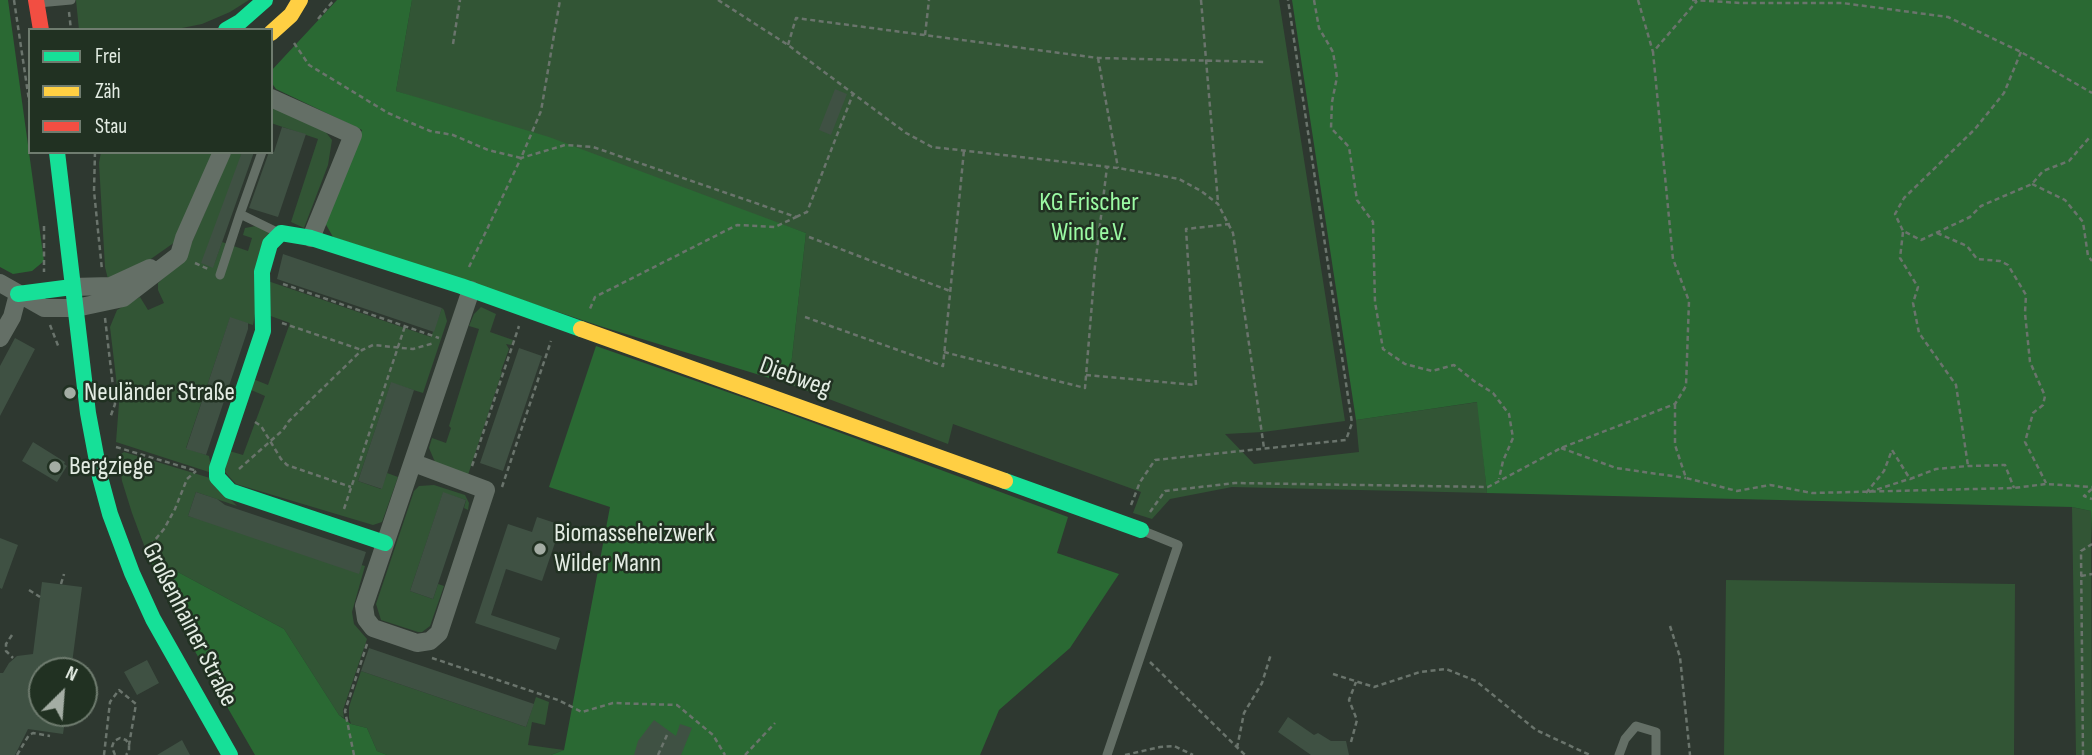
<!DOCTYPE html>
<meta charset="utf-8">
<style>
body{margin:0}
#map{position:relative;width:2092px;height:755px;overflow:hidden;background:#2e3830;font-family:"Sofia Sans Condensed",sans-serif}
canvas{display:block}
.legend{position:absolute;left:28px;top:28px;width:245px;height:126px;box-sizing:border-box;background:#213122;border:2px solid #6f7c6f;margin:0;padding:9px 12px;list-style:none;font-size:21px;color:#e3ece3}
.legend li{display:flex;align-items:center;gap:14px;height:35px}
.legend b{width:35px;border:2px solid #6f7c6f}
.north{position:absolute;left:28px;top:657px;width:70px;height:70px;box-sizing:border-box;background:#213122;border:2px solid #6f7c6f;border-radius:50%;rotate:25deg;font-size:19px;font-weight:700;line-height:28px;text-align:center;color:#e3ece3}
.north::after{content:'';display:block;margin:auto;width:24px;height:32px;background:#a4ada4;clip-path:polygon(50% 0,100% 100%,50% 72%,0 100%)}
</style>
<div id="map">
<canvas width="2092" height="755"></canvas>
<ul class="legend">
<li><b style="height:9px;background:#16e098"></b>Frei</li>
<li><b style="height:9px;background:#ffcf43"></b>Zäh</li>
<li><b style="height:9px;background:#f24e42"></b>Stau</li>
</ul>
<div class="north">N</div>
</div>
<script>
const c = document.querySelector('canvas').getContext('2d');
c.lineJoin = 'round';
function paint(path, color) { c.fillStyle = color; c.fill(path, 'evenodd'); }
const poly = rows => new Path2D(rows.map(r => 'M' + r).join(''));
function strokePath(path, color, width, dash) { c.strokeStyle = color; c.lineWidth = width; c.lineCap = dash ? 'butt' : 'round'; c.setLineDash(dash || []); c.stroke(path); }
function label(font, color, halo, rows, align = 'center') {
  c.font = font + ' "Sofia Sans Condensed",sans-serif'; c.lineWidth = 5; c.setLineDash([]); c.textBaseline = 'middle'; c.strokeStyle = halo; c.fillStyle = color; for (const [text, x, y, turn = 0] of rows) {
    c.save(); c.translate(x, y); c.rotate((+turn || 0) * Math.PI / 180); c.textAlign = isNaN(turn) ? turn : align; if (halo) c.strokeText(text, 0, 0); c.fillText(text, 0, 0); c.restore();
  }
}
paint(poly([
 [76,0,249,0,230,12,202,24,172,30,79,30],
 [412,0,1279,0,1345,421,1263,432,1225,434,1254,464,1359,452,1356,420,1478,402,1487,493,1232,487,1170,499,1152,519,1133,513,1141,492,953,424,948,444,789,384,806,233,396,91],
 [271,106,324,130,332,140,328,165,304,228,291,222,318,139,271,123],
 [101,152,214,152,175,242,138,268,108,279,105,267,99,163],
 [231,152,242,152,213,267,222,242,248,251,252,238,243,235,245,228,256,226,270,232,253,325,230,318,186,448,209,456,212,473,116,442,119,403,110,327,117,310,140,297,148,310,164,303,158,290,158,283,181,262,192,242],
 [265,280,431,337,442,308,444,310,447,321,423,393,391,383,358,481,381,489,387,473,398,477,382,522,373,525,236,484,225,472,226,450,243,455,265,396,249,389,253,379,268,385,290,323,265,314],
 [481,307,496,314,490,332,513,340,511,345,506,344,509,349,501,371,502,372,468,475,435,462,429,448,432,438,446,443,451,428,449,426,479,329,469,326,474,314],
 [124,452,210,478,237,506,196,492,188,516,365,566,352,612,354,624,367,639,343,710,344,718,339,715,284,629,148,556,132,513,122,481,118,456],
 [434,485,465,495,469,503,468,510,464,508,466,500,443,493,410,591,433,599,438,584,444,586,430,626,422,632,418,632,381,620,376,604,414,491,419,486],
 [2072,507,2091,511,2092,755,2076,755],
 [1726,580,2015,584,2014,755,1724,755],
 [361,671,526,727,536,697,549,702,545,725,532,722,528,745,564,750,551,755,387,755,377,751,367,728,351,724,349,718,349,707]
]), '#325535');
paint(poly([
 [0,0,8,0,44,261,32,271,13,274,0,267],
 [337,0,412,0,396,91,549,137,806,233,789,384,603,327,333,237,324,221,362,130,276,89,271,82,271,71],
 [1292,0,2092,0,2092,542,2091,511,2072,507,1487,493,1477,402,1356,420],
 [596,346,776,409,1068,517,1057,553,1119,574,1070,648,999,710,980,755,551,755,564,750,610,507,549,487],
 [148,556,284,629,339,715,351,724,367,728,377,751,387,755,255,755,178,622]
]), '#2a6933');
paint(poly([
 [835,89,847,94,831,135,819,130],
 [282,127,306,134,278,217,249,208,269,152,274,152],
 [242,152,254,152,213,268,201,263],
 [283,254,442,308,434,332,277,279],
 [230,317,248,323,248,329,206,455,186,449],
 [15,338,35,349,0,416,0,366],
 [519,348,542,356,503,471,480,463],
 [391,382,414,390,382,489,358,481],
 [33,442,65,462,64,464,67,466,57,482,22,461],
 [196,492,217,499,225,505,366,552,359,574,188,516],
 [443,492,466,500,433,599,410,591],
 [537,517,561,525,542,581,506,569,491,615,560,638,556,650,475,623,508,524,532,532],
 [0,538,18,545,2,589,0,588],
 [42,582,82,587,71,671,42,671,42,713,66,713,63,734,28,729,15,755,0,755,0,673,3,673,9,663,17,656,33,654],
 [369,648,534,704,526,727,361,671],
 [147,660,159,683,137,695,124,672],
 [1288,717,1314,735,1318,733,1331,741,1346,741,1349,755,1311,755,1278,732],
 [654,720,676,736,680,724,692,728,681,755,634,755,638,741],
 [182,740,190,755,157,755]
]), '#3f5143');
strokePath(poly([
 [14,0,30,107],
 [718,0,788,45,906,133,932,147,1118,168,1152,174,1179,179,1201,191,1218,204,1233,233,1264,448],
 [1201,0,1218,202],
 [1314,0,1319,28,1333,52,1337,77,1332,102,1331,128,1349,147,1357,200,1373,222,1375,302,1383,349,1405,364,1432,371,1454,365,1474,381,1493,393,1509,414,1513,438,1503,461,1499,479],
 [1638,0,1653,52],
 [1692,0,1741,3,1842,3,1948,17,2021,52,2092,93],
 [69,12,71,30],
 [318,19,334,0],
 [925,35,929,0],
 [294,43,309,65,388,113,430,131,453,135,488,150,521,158,541,111,560,0],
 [453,44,460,0],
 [788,45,796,18,1098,58,1266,62],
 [2021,52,2004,93,1975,129,1904,198,1895,214,1903,231,1921,240,1970,217,1981,206,2032,184,2043,171,2069,161,2089,138,2092,139],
 [1098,58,1118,168],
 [95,152,94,191,102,270],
 [2032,184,2065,200,2083,222,2088,256,2092,261],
 [796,217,807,212,853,94],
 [44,226,44,272],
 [1903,232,1900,258,1918,287,1913,303,1919,333,1956,385,1968,466],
 [1937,233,1967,246,1977,259,2000,261,2008,265,2026,295,2025,313,2030,362,2045,396,2043,405,2033,413,2025,442,2046,483],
 [809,237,950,291],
 [195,263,208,269],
 [469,267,521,158,565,145,593,147,796,217,775,227,737,225,595,297,589,311],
 [283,284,439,338],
 [805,317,943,366,964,150],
 [105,318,115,404,110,418],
 [282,323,362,350],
 [50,325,59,348],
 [944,352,1085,388,1095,266,1107,167],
 [1086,375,1196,385,1186,229,1230,224],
 [1675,404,1675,445,1686,478,1737,491,1770,485,1812,493,2014,488,2046,484,2092,487],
 [255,422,261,426,281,459,287,465,351,487],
 [116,447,197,471],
 [1561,448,1616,468,1686,478],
 [472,466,519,326],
 [239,469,283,430,289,421,362,350,373,345,413,349,434,343],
 [502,487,551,341],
 [2092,489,2084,496,2092,499],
 [1869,492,1909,479],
 [1866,493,1884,471,1892,450,1910,479,1936,469,1968,466,2005,465,2014,488],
 [1131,505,1140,482,1155,460,1346,440,1352,423,1288,0],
 [344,509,405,326],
 [1150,512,1165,491,1235,483,1488,487,1561,448,1675,404,1686,386,1689,301,1673,259,1653,52,1697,1],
 [145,552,164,529,175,509,187,479,196,471],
 [2081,576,2092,574],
 [61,584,64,574],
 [29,590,40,597],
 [1670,626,1680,657,1690,755],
 [12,635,6,644,6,651,13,658],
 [432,658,558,700,582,712,613,703,677,705,713,735,725,755],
 [1150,662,1245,755],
 [1333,674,1374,687,1420,672,1446,669,1476,681,1536,730,1590,755],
 [1351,742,1357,720,1349,700,1356,682],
 [1237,748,1244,713,1262,683,1271,654],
 [17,755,29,735,33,733,50,736],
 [104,755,110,702,119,690,136,704,129,745],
 [115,755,112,747,114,741,120,738,126,740,129,745,129,751,126,755],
 [354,755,345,711,367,644],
 [658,755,667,735],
 [745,755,775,723],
 [1125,755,1160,747,1174,746,1193,755],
 [2083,755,2081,551,2092,544]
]), '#6a746c', 2.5, [5, 3.5]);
strokePath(poly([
 [38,3,71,0],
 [240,214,262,152],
 [220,275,240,214,279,233],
 [1107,755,1178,545,1141,530],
 [1619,755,1625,739,1636,726,1656,732,1656,755]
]), '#646f66', 9);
strokePath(poly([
 [271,98,353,135,311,238],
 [0,283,44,308,76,308,123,298,179,255,184,238,222,152],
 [72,287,111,286,150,268],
 [0,338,12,317,18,294],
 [414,463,486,490,439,633,430,641,417,643,373,628,366,619,364,606,471,290]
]), '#646f66', 18);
strokePath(poly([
 [226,30,240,22,265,0],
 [57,152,88,413,100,477,110,514,132,573,153,619,230,755],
 [57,152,57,153],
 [18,294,72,287],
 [1005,481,1141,530],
 [385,543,230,491,217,477,217,468,263,331,262,272,270,244,281,233,311,238,461,286,581,329]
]), '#16e098', 16);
strokePath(poly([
 [271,33,291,15,300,0],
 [581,329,1005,481]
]), '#ffcf43', 16);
strokePath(poly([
 [36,0,41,30]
]), '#f24e42', 16);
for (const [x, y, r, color] of [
 [70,393,7,"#a4ada4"],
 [55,467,7,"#a4ada4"],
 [540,549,7,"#a4ada4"]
]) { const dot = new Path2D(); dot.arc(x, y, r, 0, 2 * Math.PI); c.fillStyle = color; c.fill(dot); strokePath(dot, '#213122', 2.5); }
label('26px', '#9bfaa3', '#213122', [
 ["KG Frischer",1089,203],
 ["Wind e.V.",1089,233]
]);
label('26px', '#e3ece3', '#213122', [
 ["Diebweg",795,378,20],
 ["Großenhainer Straße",189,625,63]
]);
label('26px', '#e3ece3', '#213122', [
 ["Neuländer Straße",84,393],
 ["Bergziege",69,467],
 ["Biomasseheizwerk",554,534],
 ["Wilder Mann",554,564]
], 'left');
</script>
